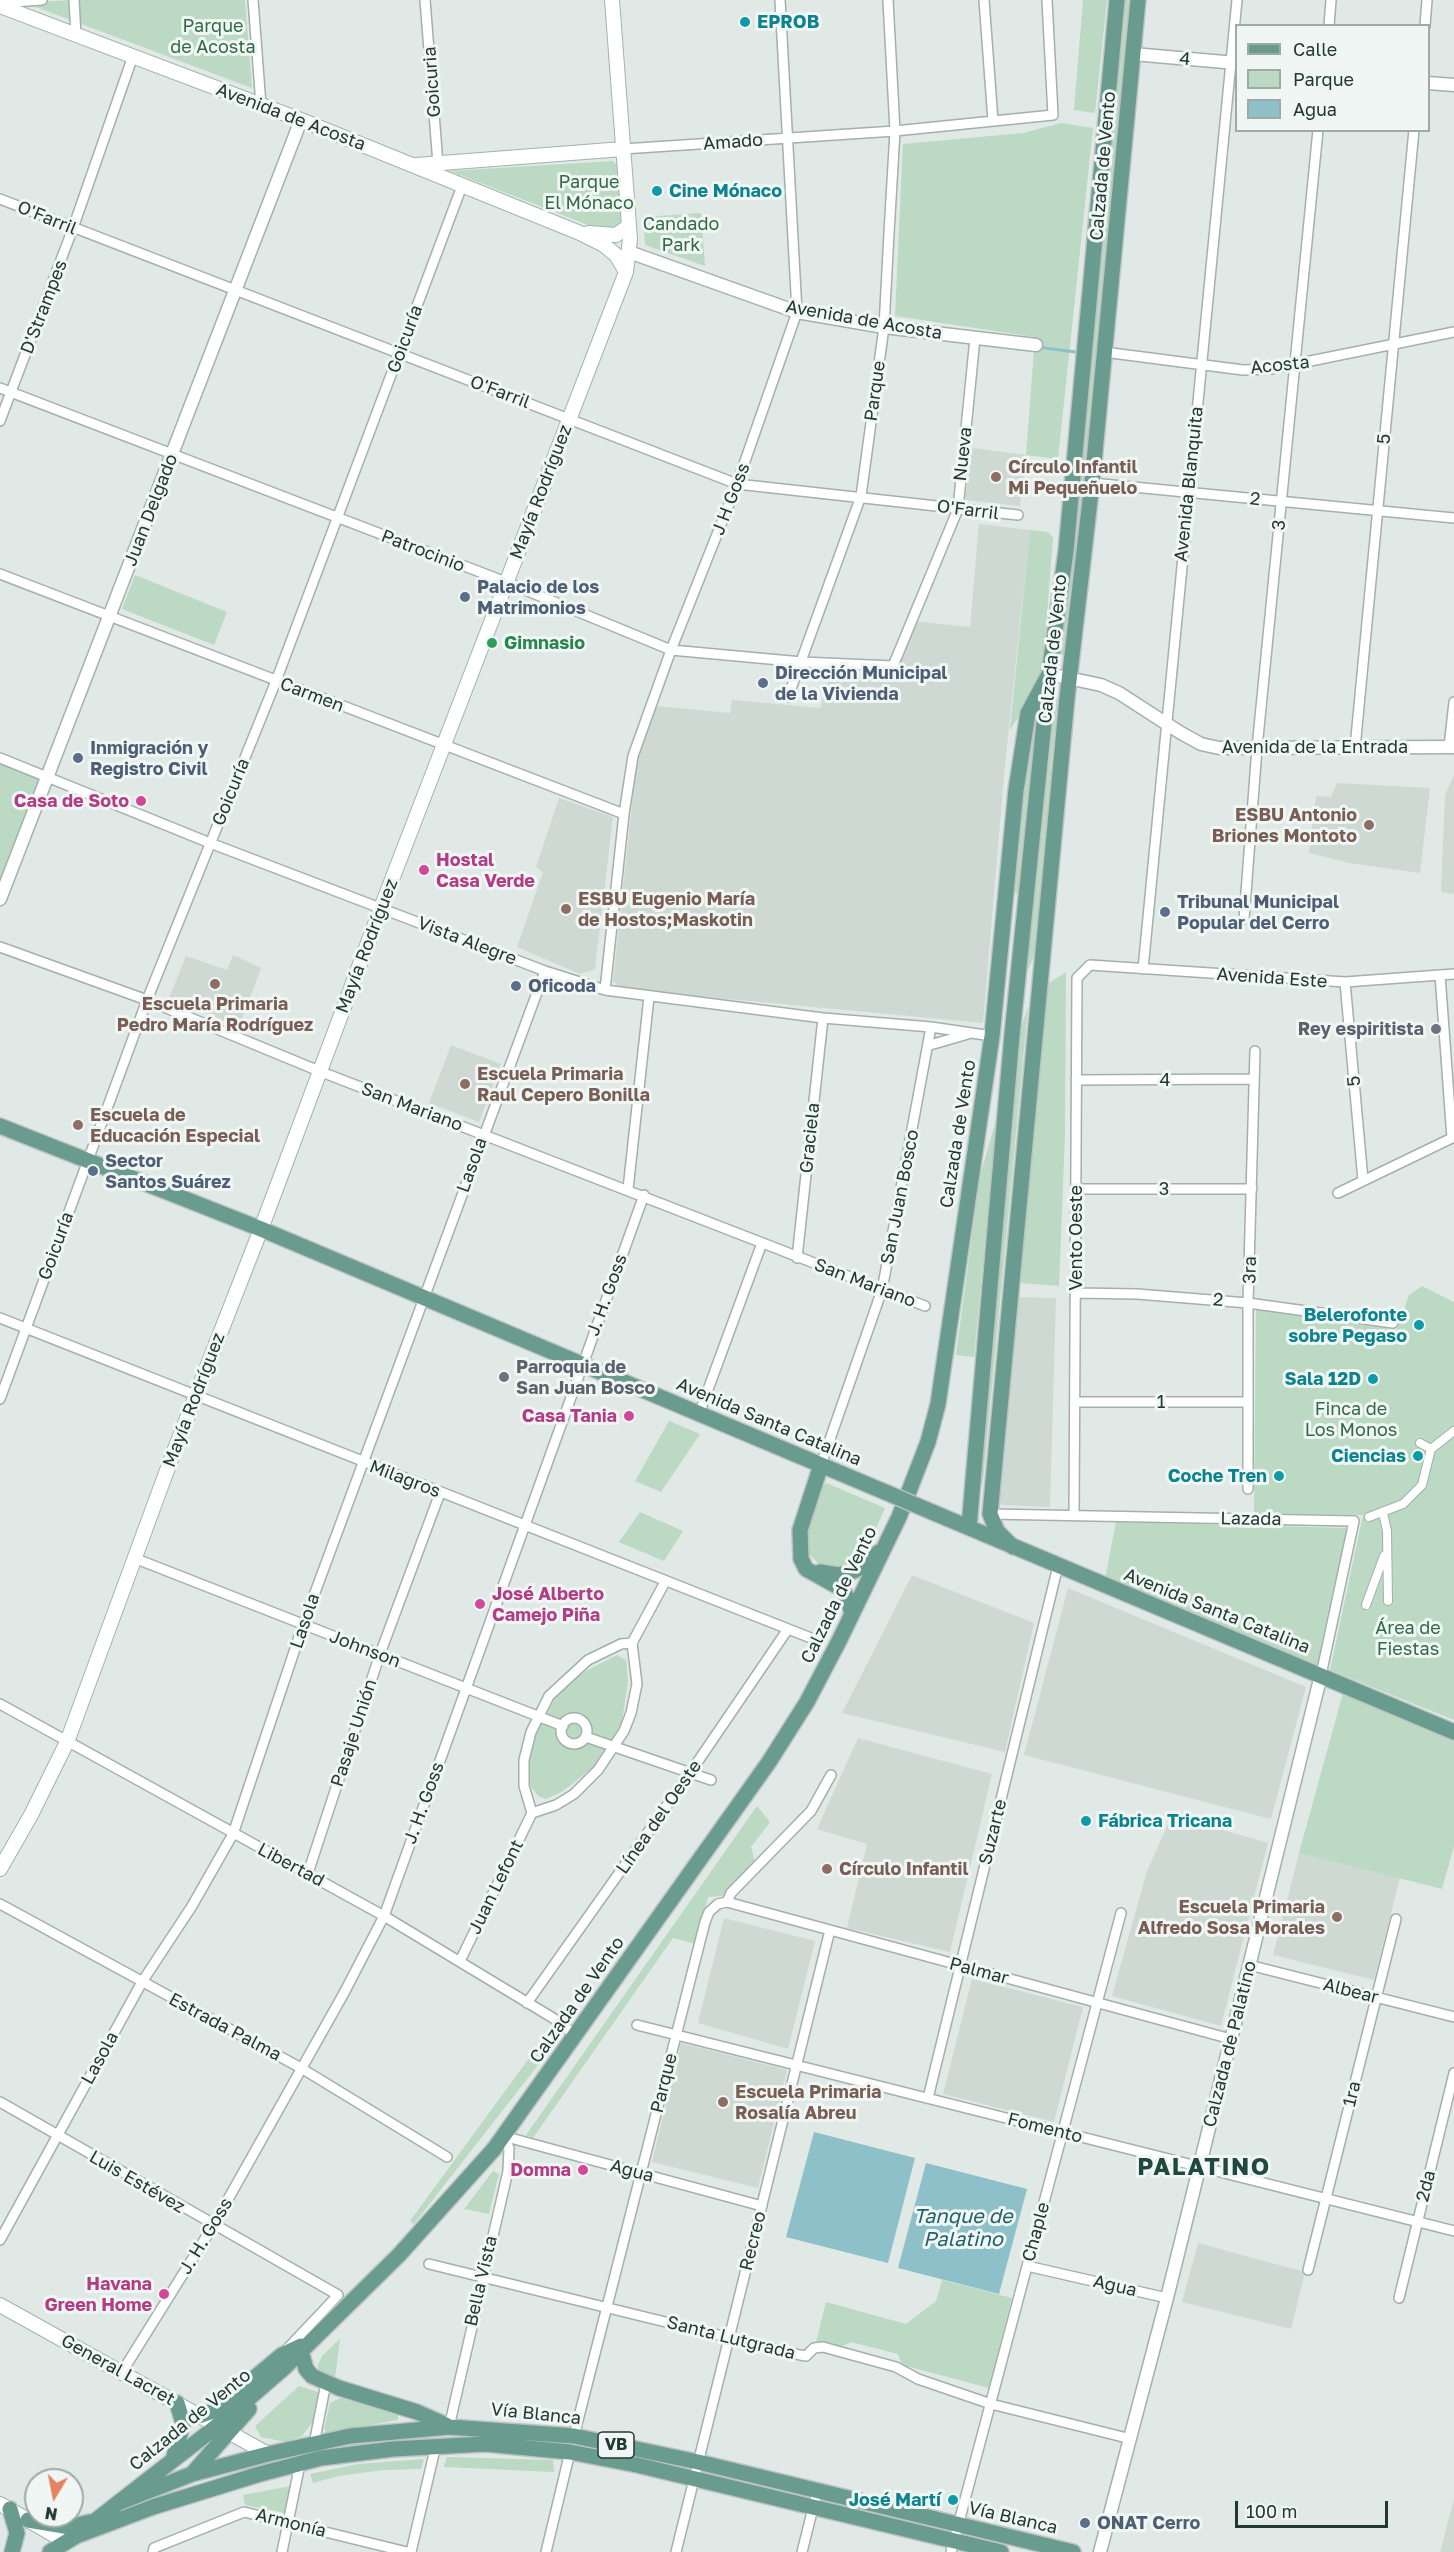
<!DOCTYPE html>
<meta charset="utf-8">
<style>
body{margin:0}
#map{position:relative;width:1454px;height:2552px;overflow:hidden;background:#e0e9e5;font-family:"Golos Text",sans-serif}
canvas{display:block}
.legend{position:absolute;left:1235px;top:24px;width:195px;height:108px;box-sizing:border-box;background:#f0f6f3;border:2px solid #9eaaa6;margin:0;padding:8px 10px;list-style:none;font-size:18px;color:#223832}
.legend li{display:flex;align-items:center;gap:12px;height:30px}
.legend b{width:30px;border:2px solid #9eaaa6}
.north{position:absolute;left:24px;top:2468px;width:60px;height:60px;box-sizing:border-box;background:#f0f6f3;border:2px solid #9eaaa6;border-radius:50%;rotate:190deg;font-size:16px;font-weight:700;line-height:24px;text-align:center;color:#223832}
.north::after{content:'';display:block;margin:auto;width:21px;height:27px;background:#e48363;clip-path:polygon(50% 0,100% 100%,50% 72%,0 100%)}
.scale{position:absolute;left:1235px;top:2501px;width:153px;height:27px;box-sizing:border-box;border:3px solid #223832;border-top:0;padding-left:8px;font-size:18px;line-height:21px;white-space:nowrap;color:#223832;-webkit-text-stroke:4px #f0f6f3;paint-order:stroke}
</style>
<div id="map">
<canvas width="1454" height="2552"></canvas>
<ul class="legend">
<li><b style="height:8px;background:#699b8e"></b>Calle</li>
<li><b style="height:16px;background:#bbd9c3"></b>Parque</li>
<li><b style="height:16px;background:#8dc0c9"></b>Agua</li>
</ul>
<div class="north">N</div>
<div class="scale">100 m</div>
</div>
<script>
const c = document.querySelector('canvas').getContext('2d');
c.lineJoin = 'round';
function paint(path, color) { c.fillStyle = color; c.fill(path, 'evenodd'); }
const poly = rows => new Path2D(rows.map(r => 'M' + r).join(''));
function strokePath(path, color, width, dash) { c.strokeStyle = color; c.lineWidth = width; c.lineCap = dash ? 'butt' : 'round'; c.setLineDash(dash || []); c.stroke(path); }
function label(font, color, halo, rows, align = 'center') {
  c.font = font + ' "Golos Text",sans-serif'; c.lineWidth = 6; c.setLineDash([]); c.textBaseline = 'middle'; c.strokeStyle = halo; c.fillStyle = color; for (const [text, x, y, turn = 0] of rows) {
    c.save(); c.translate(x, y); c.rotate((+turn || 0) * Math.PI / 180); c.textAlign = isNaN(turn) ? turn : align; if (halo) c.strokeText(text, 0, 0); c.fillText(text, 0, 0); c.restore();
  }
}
paint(poly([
 [972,448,1026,455,1020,506,965,500],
 [979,524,1030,530,1005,765,983,1023,621,989,613,981,637,758,656,706,730,713,732,700,820,708,833,664,893,666,912,621,970,627],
 [1454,775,1454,894,1441,892,1445,795],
 [1337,783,1430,788,1420,873,1349,863,1309,853,1316,796,1331,797],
 [559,798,613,817,595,969,580,974,517,947,543,872,536,867],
 [233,955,261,968,239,1027,169,998,186,956,227,970],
 [451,1045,501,1064,479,1122,429,1103],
 [1016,1297,1056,1298,1050,1507,1002,1505,997,1500],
 [912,1575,1034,1623,1005,1752,842,1713],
 [1068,1588,1306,1687,1271,1819,1024,1755],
 [858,1738,992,1774,950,1952,847,1928,867,1844,817,1829],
 [1172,1815,1268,1843,1221,2026,1112,1996,1147,1871],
 [1299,1853,1400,1878,1374,1980,1273,1955],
 [724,1918,815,1941,788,2049,698,2023],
 [972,1979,1083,2007,1054,2122,943,2094],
 [681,2043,787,2070,758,2188,652,2162],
 [1198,2243,1305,2272,1291,2329,1182,2302],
 [1454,2499,1454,2552,1440,2552]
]), '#ced9d4');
paint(poly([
 [71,0,245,0,252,88,36,7,38,2],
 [1083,0,1107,0,1095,113,1074,110],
 [1122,0,1132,0,1085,484,1065,655,1060,655],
 [1061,123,1093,128,1058,459,1026,455,1035,337,895,316,903,144,1023,133],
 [613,161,619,168,622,218,619,225,612,228,588,225,450,171],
 [701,213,705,266,645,245,643,217],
 [1030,530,1048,532,1053,538,1042,679,1010,730],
 [135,575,227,612,214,645,122,609],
 [1052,697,1058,697,1035,954,1027,972],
 [1040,703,1020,898,1013,889,1034,713],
 [0,763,43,779,0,891],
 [1066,972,1065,1134,1059,1286,1020,1283,1047,984],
 [1028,1007,983,1481,979,1491,1019,1034],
 [997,1117,974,1357,956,1355,980,1176],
 [1422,1286,1454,1302,1454,1720,1330,1670,1363,1515,1254,1513,1256,1309,1397,1330,1409,1295],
 [669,1421,700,1434,661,1492,635,1481],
 [826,1483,885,1508,865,1554,851,1565,841,1569,821,1566,806,1551,806,1524,819,1491],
 [640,1512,683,1531,664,1561,619,1542],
 [1116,1522,1347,1528,1318,1665,1105,1579],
 [617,1655,626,1660,628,1681,622,1721,616,1733,597,1764,563,1791,546,1799,538,1796,531,1787,529,1773,530,1755,536,1735,558,1693,586,1671],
 [1343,1693,1454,1741,1454,1846,1442,1889,1299,1853],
 [757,1806,770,1822,751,1847,755,1861,722,1896,708,1897,696,1944,673,1938,533,2138,526,2135],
 [549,2031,559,2038,414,2224,410,2221],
 [493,2171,499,2174,489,2214,464,2209],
 [942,2280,1012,2298,989,2388,902,2365,898,2354,851,2342,838,2348,816,2342,826,2302,906,2324,936,2301],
 [340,2339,335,2379,319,2374,318,2365,322,2356],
 [299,2386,318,2392,314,2420,302,2436,286,2442,261,2437,255,2426],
 [340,2398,391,2410,398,2415,398,2420,328,2433,324,2430,330,2403],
 [447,2457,553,2460,554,2472,444,2467],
 [424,2459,421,2469,384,2470,338,2476,313,2483,310,2474,358,2464],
 [291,2486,285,2513,245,2505,243,2495]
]), '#bbd9c3');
paint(poly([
 [814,2132,915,2158,888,2263,786,2237],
 [926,2163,1027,2189,999,2294,898,2268]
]), '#8dc0c9');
strokePath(poly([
 [1044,348,1076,352]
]), '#8dc0c9', 3);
const pedestrian = poly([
 [1420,1443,1431,1449],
 [1383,1513,1387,1531,1388,1601],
 [1369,1517,1403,1504,1422,1485,1431,1449,1454,1431],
 [1366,1605,1384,1556]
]);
const minor = poly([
 [74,0,76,35],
 [253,0,261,105],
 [425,0,438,164],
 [984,0,993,121],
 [0,3,42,0],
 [1329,26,1331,0],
 [1425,26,1427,0],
 [623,149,895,131,1053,115,1047,0],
 [0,199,737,484,1018,515],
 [1104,352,1243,370,1271,369,1454,332],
 [0,388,506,582,671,650,802,662,893,666,958,509,975,338],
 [0,421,73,228,133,56],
 [1092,483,1454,518],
 [0,574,624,814],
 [788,697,861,496,884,327,889,233,895,131,888,0],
 [1449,747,1454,702],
 [1355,748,1414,130],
 [0,758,210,843,545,971,605,990,823,1018,931,1027,992,1036],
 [1244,919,1257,748,1318,130],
 [0,947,147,1000,319,1071,925,1306],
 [1143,969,1237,0],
 [1345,982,1363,1180],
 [605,990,624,814,633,756,671,650,737,484,797,312,780,0],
 [930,1045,968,1034],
 [1076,1080,1253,1079],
 [628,1189,649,997],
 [1076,1189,1252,1189],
 [1338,1193,1452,1138,1440,975],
 [797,1258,823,1018],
 [1077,1293,1137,1294,1248,1303,1393,1323],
 [0,1318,811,1638],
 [0,1399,147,1000,276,681,462,186],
 [1075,1402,1247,1402],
 [699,1414,762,1243],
 [821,1465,882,1290,931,1027],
 [1248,1489,1248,1303,1255,1051],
 [990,1514,1354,1521,1321,1675],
 [1074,1515,1077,978,1090,965,1345,982,1454,974],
 [134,1558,563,1726],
 [0,1704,384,1916,553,2018,576,2036],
 '561 1731a13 13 0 1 1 26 0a13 13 0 1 1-26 0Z',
 [586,1737,711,1780],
 [532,1813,556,1805,574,1794,598,1770,624,1731,631,1713,637,1684,632,1643],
 [308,1873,380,1654,440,1493],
 [727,1902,731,1893,811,1811,831,1775],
 [0,1904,301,2068,447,2157],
 [460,1961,532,1813,524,1786,524,1760,531,1732,549,1696,588,1660,621,1644,632,1643,665,1582],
 [1249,1965,1454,2017],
 [527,2003,690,1773,788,1629],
 [637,2025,1454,2231],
 [928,2098,1058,1566],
 [0,2102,338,2295,288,2348],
 [503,2136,762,2206],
 [0,2240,142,1982,192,1906,233,1834,303,1625,545,971],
 [429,2264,800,2355,806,2356,814,2348,823,2347,896,2367,918,2379,991,2404,1131,2439],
 [1027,2266,1167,2298],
 [1308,2270,1396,1919],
 [1399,2298,1454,2073],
 [122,2372,213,2226,344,1993,384,1916,644,1195],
 [449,2427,508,2171,509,2148,503,2136],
 [574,2436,705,1922,709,1912,718,1904,727,1902,1231,2039],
 [314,2444,326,2383],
 [153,2552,154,2548,244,2512,407,2552],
 [282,2552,300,2464],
 [411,2552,436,2445],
 [546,2552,570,2452],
 [676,2552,830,1930],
 [802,2552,817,2492],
 [951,2552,1121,1913]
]);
const tertiary = poly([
 [1133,54,1236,63],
 [1428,83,1454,85],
 [629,252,797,312,884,327,1036,345],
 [1049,674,1101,685,1119,693,1181,733,1201,744,1219,748,1454,747],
 [0,899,301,120],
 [1100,2552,1167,2298,1321,1675]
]);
const secondary = poly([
 [0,6,301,120,580,233,604,245,616,255,626,272],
 [416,165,623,149],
 [588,233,616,235,629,226],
 [0,1869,31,1815,67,1742,173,1454,261,1229,381,908,626,272,630,239,612,0],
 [0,2305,268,2454],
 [0,2504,66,2542]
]);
const primary = poly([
 [0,1126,261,1229,885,1492],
 [821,1465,800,1530,801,1559,806,1569,842,1589,848,1599,852,1614],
 [932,1512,1454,1732],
 [969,1527,1012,1035,1049,674,1066,551,1117,0],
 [1013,1547,997,1531,990,1514,1067,698,1092,483,1138,0],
 [820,1572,838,1575,849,1573,860,1568,879,1552],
 [301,2351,306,2369,312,2376,339,2388,417,2412,446,2425],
 [199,2416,216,2410,282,2355,301,2346],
 [173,2460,183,2423,177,2403],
 [192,2474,249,2409],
 [118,2503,217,2426,285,2367,399,2255,494,2149,769,1762,807,1702,839,1641,899,1517,928,1442,938,1404,992,1036,1016,790,1028,713,1049,674],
 [10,2509,17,2533,12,2552],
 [28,2520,70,2527,90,2522],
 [76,2536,118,2503,192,2474,268,2454,350,2436,449,2427,574,2436,698,2462,1073,2552],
 [50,2552,76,2536,153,2507,260,2474,321,2458,393,2449,485,2444,570,2452,637,2465,1001,2552]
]);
strokePath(pedestrian, '#a3b0ac', 10);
strokePath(minor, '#a3b0ac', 12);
strokePath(tertiary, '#a3b0ac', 15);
strokePath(secondary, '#a0b4ad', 16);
strokePath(primary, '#bdc3c2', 18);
strokePath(pedestrian, '#fff', 8);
strokePath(minor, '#fff', 9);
strokePath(tertiary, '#fff', 12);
strokePath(secondary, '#fff', 14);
strokePath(primary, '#699b8e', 15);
const primaryBridge = poly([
 [885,1492,932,1512]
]);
strokePath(primaryBridge, '#bdc3c2', 18, []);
strokePath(primaryBridge, '#699b8e', 15);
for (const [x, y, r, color] of [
 [745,22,6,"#0f9aa8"],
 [657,191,6,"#0f9aa8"],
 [996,477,6,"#8d6e63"],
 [465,597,6,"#5c6f8a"],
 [492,643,6,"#2e9e5b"],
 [763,683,6,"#5c6f8a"],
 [78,758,6,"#5c6f8a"],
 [141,801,6,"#d1479c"],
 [1369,825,6,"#8d6e63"],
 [424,870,6,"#d1479c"],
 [566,909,6,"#8d6e63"],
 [1165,912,6,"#5c6f8a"],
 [215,984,6,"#8d6e63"],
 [516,986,6,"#5c6f8a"],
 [1436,1029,6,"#6b7280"],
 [465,1084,6,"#8d6e63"],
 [78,1125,6,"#8d6e63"],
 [93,1171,6,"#5c6f8a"],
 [1419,1325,6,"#0f9aa8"],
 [504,1377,6,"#6b7280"],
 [1373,1379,6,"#0f9aa8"],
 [629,1416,6,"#d1479c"],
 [1418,1456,6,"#0f9aa8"],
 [1279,1476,6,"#0f9aa8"],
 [480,1604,6,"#d1479c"],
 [1086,1821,6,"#0f9aa8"],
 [827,1869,6,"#8d6e63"],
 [1337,1917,6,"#8d6e63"],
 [723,2102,6,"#8d6e63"],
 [583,2170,6,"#d1479c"],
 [164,2294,6,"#d1479c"],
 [953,2500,6,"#0f9aa8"],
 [1085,2523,6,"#5c6f8a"]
]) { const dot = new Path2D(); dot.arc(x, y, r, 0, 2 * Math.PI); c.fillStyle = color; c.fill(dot); strokePath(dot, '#f0f6f3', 2); }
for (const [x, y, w] of [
 [616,2445,36]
]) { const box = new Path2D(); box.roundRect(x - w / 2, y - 13, w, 26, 4.5); c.fillStyle = '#f0f6f3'; c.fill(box); strokePath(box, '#223832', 1.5); }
label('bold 16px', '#223832', null, [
 ["VB",616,2445]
]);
label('bold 18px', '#0d838f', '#f0f6f3', [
 ["EPROB",757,22,"left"],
 ["Cine Mónaco",669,191,"left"],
 ["Belerofonte",1407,1315],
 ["sobre Pegaso",1407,1336],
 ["Sala 12D",1361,1379],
 ["Ciencias",1406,1456],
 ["Coche Tren",1267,1476],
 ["Fábrica Tricana",1098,1821,"left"],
 ["José Martí",941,2500]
], 'right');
label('18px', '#316a47', '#f0f6f3', [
 ["Parque",213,26],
 ["de Acosta",213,47],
 ["Parque",589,182],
 ["El Mónaco",589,203],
 ["Candado",681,224],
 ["Park",681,245],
 ["Finca de",1351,1409],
 ["Los Monos",1351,1430],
 ["Área de",1408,1628],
 ["Fiestas",1408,1649]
]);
label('18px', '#223832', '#f0f6f3', [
 ["4",1185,59,5],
 ["Goicuria",432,82,-94],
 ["Avenida de Acosta",291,117,21],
 ["Amado",733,142,-4],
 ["Calzada de Vento",1103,166,-85],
 ["O'Farril",47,218,22],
 ["D'Strampes",44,307,-69],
 ["Avenida de Acosta",864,320,10],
 ["Goicuría",405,339,-70],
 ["Acosta",1280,365,-6],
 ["Parque",875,391,-82],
 ["O'Farril",500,392,21],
 ["5",1384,439,-84],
 ["Nueva",963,454,-84],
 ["Avenida Blanquita",1189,484,-84],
 ["Mayía Rodríguez",541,492,-69],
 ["J H Goss",731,499,-69],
 ["2",1255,499,6],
 ["Juan Delgado",151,510,-69],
 ["O'Farril",968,510,7],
 ["3",1279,525,-85],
 ["Patrocinio",423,551,21],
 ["Calzada de Vento",1053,649,-84],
 ["Carmen",312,695,21],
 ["Avenida de la Entrada",1315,747],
 ["Goicuría",231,792,-68],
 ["Vista Alegre",467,941,21],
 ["Mayía Rodríguez",367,946,-69],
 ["Avenida Este",1272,978,4],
 ["4",1165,1080],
 ["5",1354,1081,-95],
 ["San Mariano",412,1107,21],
 ["Calzada de Vento",958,1134,-81],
 ["Graciela",810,1138,-84],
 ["Lasola",472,1165,-70],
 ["3",1164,1189],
 ["San Juan Bosco",900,1197,-79],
 ["Vento Oeste",1076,1238,-90],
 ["Goicuría",56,1246,-70],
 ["3ra",1250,1270,-88],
 ["San Mariano",865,1283,21],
 ["J. H. Goss",607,1295,-70],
 ["2",1218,1300,4],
 ["Mayía Rodríguez",194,1400,-69],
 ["1",1161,1402],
 ["Avenida Santa Catalina",769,1422,23],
 ["Milagros",405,1479,21],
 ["Lazada",1251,1519,1],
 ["Calzada de Vento",839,1595,-64],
 ["Avenida Santa Catalina",1217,1611,22],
 ["Lasola",305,1621,-71],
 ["Johnson",365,1649,21],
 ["Pasaje Unión",354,1733,-72],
 ["J. H. Goss",424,1803,-70],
 ["Línea del Oeste",659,1817,-55],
 ["Suzarte",993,1832,-76],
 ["Libertad",291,1865,28],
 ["Juan Lefont",496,1887,-64],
 ["Palmar",979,1971,15],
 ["Albear",1351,1991,14],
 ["Calzada de Vento",577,2000,-55],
 ["Estrada Palma",225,2027,28],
 ["Calzada de Palatino",1230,2044,-76],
 ["Lasola",100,2058,-61],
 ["Parque",664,2083,-76],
 ["1ra",1352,2094,-76],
 ["Fomento",1045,2128,14],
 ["Agua",632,2171,15],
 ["Luis Estévez",137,2182,30],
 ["2da",1426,2186,-76],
 ["Chaple",1036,2232,-75],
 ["J. H. Goss",206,2236,-59],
 ["Recreo",753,2241,-76],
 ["Bella Vista",481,2281,-77],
 ["Agua",1115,2286,13],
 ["Santa Lutgrada",731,2338,14],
 ["General Lacret",118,2370,29],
 ["Vía Blanca",536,2414,6],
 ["Calzada de Vento",190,2420,-39],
 ["Vía Blanca",1013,2518,13],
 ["Armonía",291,2523,14]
]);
label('bold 18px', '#785e54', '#f0f6f3', [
 ["Círculo Infantil",1008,467],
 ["Mi Pequeñuelo",1008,488],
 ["ESBU Antonio",1357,815,"right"],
 ["Briones Montoto",1357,836,"right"],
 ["ESBU Eugenio María",578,899],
 ["de Hostos;Maskotin",578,920],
 ["Escuela Primaria",215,1004,"center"],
 ["Pedro María Rodríguez",215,1025,"center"],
 ["Escuela Primaria",477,1074],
 ["Raul Cepero Bonilla",477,1095],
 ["Escuela de",90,1115],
 ["Educación Especial",90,1136],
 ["Círculo Infantil",839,1869],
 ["Escuela Primaria",1325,1907,"right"],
 ["Alfredo Sosa Morales",1325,1928,"right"],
 ["Escuela Primaria",735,2092],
 ["Rosalía Abreu",735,2113]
], 'left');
label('bold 18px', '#4e5e75', '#f0f6f3', [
 ["Palacio de los",477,587],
 ["Matrimonios",477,608],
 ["Dirección Municipal",775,673],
 ["de la Vivienda",775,694],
 ["Inmigración y",90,748],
 ["Registro Civil",90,769],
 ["Tribunal Municipal",1177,902],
 ["Popular del Cerro",1177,923],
 ["Oficoda",528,986],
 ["Sector",105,1161],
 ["Santos Suárez",105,1182],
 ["ONAT Cerro",1097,2523]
], 'left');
label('bold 18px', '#27864d', '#f0f6f3', [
 ["Gimnasio",504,643]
], 'left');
label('bold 18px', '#b23c85', '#f0f6f3', [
 ["Casa de Soto",129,801],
 ["Hostal",436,860,"left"],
 ["Casa Verde",436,881,"left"],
 ["Casa Tania",617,1416],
 ["José Alberto",492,1594,"left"],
 ["Camejo Piña",492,1615,"left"],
 ["Domna",571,2170],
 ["Havana",152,2284],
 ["Green Home",152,2305]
], 'right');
label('bold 18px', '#5b616d', '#f0f6f3', [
 ["Rey espiritista",1424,1029],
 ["Parroquia de",516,1367,"left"],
 ["San Juan Bosco",516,1388,"left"]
], 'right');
label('italic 20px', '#23616d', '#f0f6f3', [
 ["Tanque de",963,2217],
 ["Palatino",963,2240]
]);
c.letterSpacing = '1.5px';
label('bold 24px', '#21483e', '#f0f6f3', [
 ["PALATINO",1204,2167]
]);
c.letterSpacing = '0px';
</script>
